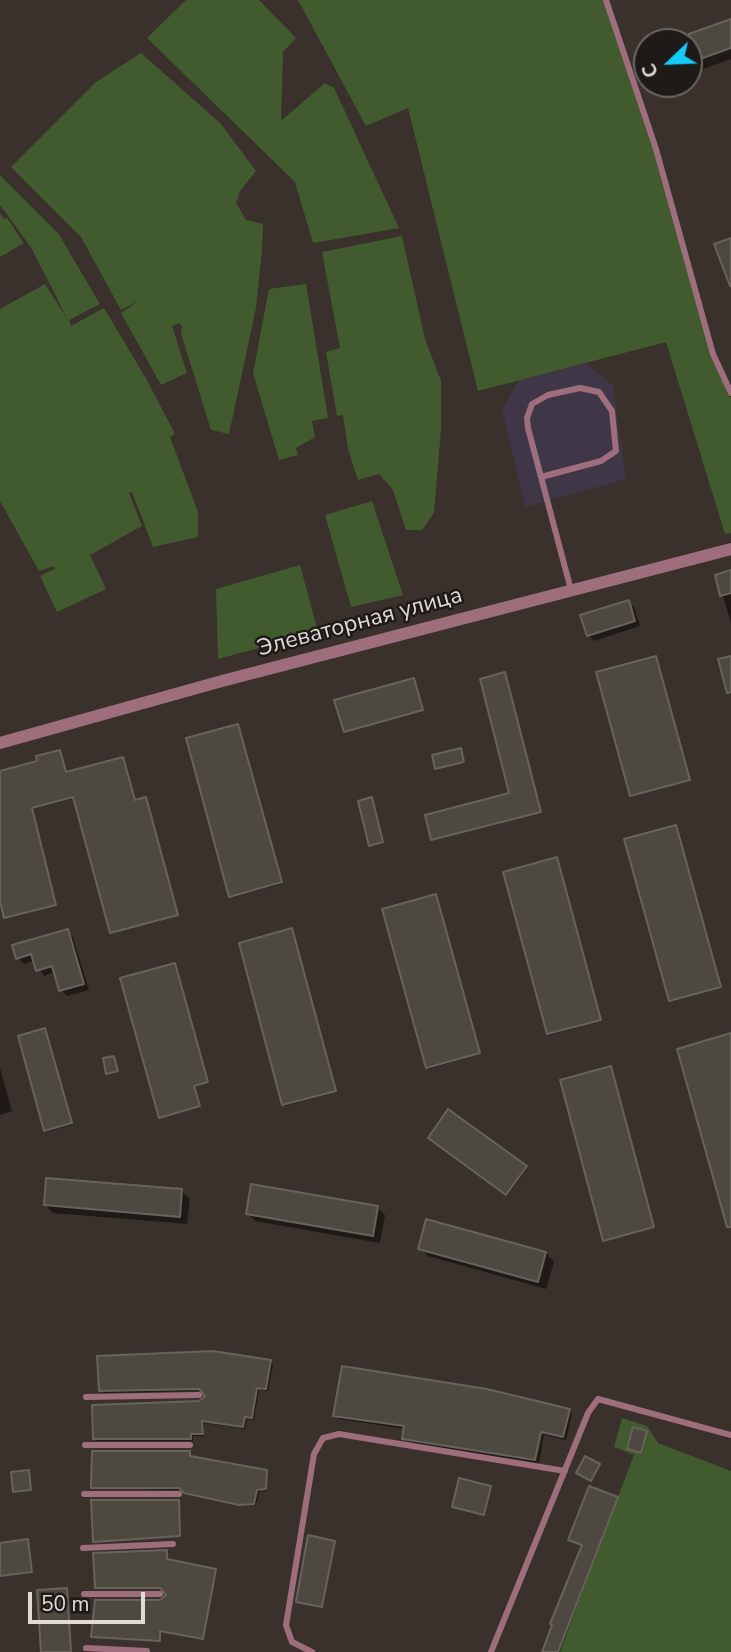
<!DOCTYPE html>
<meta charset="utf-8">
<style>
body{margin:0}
#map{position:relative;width:731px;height:1652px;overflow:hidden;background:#3a312c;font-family:"Nunito Sans",sans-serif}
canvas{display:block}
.north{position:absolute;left:633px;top:28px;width:70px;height:70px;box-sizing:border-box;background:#1e1a18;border:2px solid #6c6764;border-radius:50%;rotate:247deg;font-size:19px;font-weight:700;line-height:28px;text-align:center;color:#e0dad7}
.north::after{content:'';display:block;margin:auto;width:24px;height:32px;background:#13cafb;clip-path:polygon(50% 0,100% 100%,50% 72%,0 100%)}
.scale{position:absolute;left:28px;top:1592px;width:117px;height:32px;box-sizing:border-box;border:4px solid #e0dad7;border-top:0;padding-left:9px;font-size:21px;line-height:24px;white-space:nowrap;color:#e0dad7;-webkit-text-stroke:5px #1e1a18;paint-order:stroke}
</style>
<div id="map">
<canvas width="731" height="1652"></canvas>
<div class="north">С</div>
<div class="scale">50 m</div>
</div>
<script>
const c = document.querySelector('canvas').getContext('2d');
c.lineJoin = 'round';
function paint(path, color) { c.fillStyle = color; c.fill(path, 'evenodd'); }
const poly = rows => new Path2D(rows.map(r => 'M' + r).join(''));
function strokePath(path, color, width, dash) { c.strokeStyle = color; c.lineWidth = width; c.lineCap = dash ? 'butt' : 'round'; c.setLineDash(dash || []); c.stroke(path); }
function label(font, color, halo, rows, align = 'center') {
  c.font = font + ' "Nunito Sans",sans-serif'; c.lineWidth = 5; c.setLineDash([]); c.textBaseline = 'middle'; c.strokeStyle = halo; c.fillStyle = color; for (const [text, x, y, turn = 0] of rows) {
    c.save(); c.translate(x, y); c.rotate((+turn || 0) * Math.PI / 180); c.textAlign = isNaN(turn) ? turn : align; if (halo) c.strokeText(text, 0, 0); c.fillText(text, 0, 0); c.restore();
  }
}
paint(poly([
 [586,363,613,386,626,479,525,507,502,409,519,380]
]), '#3f3748');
paint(poly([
 [186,0,259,0,296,38,283,52,281,121,325,83,334,88,399,228,313,243,295,182,147,38],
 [298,0,608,0,655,144,718,370,731,399,731,533,725,534,666,342,478,391,408,108,366,126],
 [141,53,221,124,256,171,240,191,236,203,246,220,263,224,262,250,256,308,229,434,211,430,181,333,182,326,179,323,172,326,187,373,161,385,121,313,138,301,121,310,81,237,11,167,96,82],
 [0,175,58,233,100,304,69,320,71,326,104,308,148,382,175,434,170,437,198,512,198,537,153,547,132,492,129,493,142,526,90,555,106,589,57,612,40,576,55,569,54,566,39,571,0,501,0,309,45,284,68,320,32,249,0,205],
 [0,213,4,219,7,218,24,243,0,257],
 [402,236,425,339,441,381,441,429,434,513,422,530,406,530,393,490,379,474,358,480,348,449,343,415,337,416,326,352,340,348,322,252],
 [306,284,328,418,312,421,315,437,296,448,298,455,279,460,253,373,269,289],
 [372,501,403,595,351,607,325,515],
 [300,565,318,632,218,659,216,589],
 [622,1418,647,1426,658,1443,731,1471,731,1652,559,1652,634,1455,614,1447]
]), '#415b2f');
paint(poly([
 [731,21,731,59,689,74,689,42,671,42],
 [647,50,647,66,642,52],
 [731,572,731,623,717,576],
 [628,602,634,607,640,626,594,641,589,635],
 [657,659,690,781,633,796,632,795],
 [505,674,541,813,434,840,511,794],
 [414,681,423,711,345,731],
 [238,726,282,884,232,897,231,896],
 [461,751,465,763,437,768],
 [60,752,67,774,124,761,135,802,147,801,178,916,111,932,75,798,32,809,57,906,6,917,0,894,0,773,39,763],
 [677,828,721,988,672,1001,671,1000],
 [557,861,601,1021,550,1035,549,1033],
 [437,898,480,1054,429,1069,427,1067],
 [292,930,336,1092,285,1106,284,1104],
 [67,931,73,937,89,990,67,996,61,990,55,972,44,976,35,960,24,964,18,958],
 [175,965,209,1083,194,1087,200,1107,162,1118],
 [45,1030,72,1125,47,1132,45,1130],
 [0,1068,12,1111,0,1115],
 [612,1069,654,1228,605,1241,604,1240],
 [449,1112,527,1168,508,1195,430,1138],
 [182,1191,190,1199,187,1224,53,1213,45,1205],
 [377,1207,385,1215,380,1243,255,1221,247,1213],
 [420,1248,546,1253,554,1262,546,1289,428,1256],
 [271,1362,273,1365,268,1391,259,1389,254,1420,247,1419,245,1429,204,1423,204,1436,193,1436,193,1441,97,1441,94,1439,200,1402,207,1396,203,1391,103,1393,101,1390],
 [569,1410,572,1414,566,1440,544,1435,539,1463,408,1442,404,1438,405,1429,339,1419,335,1415],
 [646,1433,642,1453,630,1450],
 [190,1452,192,1458,266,1471,267,1491,259,1492,256,1505,242,1506,189,1494,183,1490,93,1488],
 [28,1472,32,1491,16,1493,14,1491],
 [490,1488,485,1515,455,1507],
 [617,1498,560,1652,544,1652,583,1546,570,1540],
 [179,1501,181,1536,95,1541],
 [27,1541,32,1573,0,1577,0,1544],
 [335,1542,323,1607,299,1602],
 [167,1552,168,1560,216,1572,204,1639,161,1631,160,1641,94,1638,168,1595,163,1589,96,1588]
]), '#0007');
const building = poly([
 [731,19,731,48,689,63,689,34,731,19],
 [731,238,731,286,730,286,714,244,731,238],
 [731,570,731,593,720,596,715,575,731,570],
 [629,600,635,621,587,636,580,615,629,600],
 [656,656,690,780,630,796,596,672,656,656],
 [731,656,731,692,727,693,718,659,731,656],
 [505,672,541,812,431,840,425,815,509,793,480,679,505,672],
 [414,678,423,710,344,732,334,700,414,678],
 [238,724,282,882,229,897,186,738,238,724],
 [461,748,464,762,435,769,432,755,461,748],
 [60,750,66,772,123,757,135,800,146,797,178,915,110,933,73,797,32,808,56,905,4,918,0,901,0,771,37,761,36,756,60,750],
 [372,797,383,842,369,846,358,801,372,797],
 [676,825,721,987,669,1001,624,839,676,825],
 [557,857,601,1020,547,1034,503,872,557,857],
 [436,894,480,1053,426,1068,382,909,436,894],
 [292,928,336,1091,282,1105,239,943,292,928],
 [68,929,84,984,59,991,52,966,36,971,31,954,16,959,12,945,68,929],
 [175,963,208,1082,194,1086,200,1106,159,1118,120,978,175,963],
 [45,1028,72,1123,44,1131,18,1036,45,1028],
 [731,1033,731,1227,727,1227,677,1049,731,1033],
 [114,1056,118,1071,106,1074,103,1058,114,1056],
 [611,1066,654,1227,603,1241,560,1080,611,1066],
 [448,1109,527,1166,506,1195,428,1138,448,1109],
 [46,1178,182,1189,180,1217,44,1205,46,1178],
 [251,1184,378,1206,373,1236,246,1214,251,1184],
 [426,1219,546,1252,538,1282,418,1249,426,1219],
 [213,1351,271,1360,266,1389,257,1388,252,1418,245,1417,243,1427,202,1421,203,1434,191,1434,191,1439,93,1439,92,1405,199,1401,205,1396,199,1389,99,1391,97,1356,213,1351],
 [342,1366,487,1389,570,1409,563,1437,541,1432,535,1460,402,1439,404,1426,333,1416,342,1366],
 [633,1427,647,1431,641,1453,627,1449,633,1427],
 [92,1451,190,1451,190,1456,267,1470,266,1489,257,1490,254,1504,239,1505,184,1493,179,1488,91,1488,92,1451],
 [585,1456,600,1464,591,1481,576,1473,585,1456],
 [29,1470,31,1490,13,1492,11,1472,29,1470],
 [459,1478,491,1486,484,1515,452,1507,459,1478],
 [589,1486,618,1497,558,1652,542,1652,552,1625,550,1624,582,1545,568,1540,589,1486],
 [91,1500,179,1500,180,1536,93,1542,91,1500],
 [308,1535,335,1541,322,1607,296,1602,308,1535],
 [28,1539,32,1572,0,1576,0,1543,28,1539],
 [167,1550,167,1559,216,1569,203,1639,160,1631,160,1641,91,1637,95,1600,160,1600,166,1595,160,1588,95,1588,93,1553,167,1550],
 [67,1588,71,1652,41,1652,37,1590,67,1588]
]);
paint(building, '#4e4940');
strokePath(building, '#68635a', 2);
strokePath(poly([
 [606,0,656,149,713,354,731,393],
 [541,477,601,461,616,451,612,411,599,392,580,388,548,395,532,404,527,418,528,428,571,590],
 [86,1397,199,1395],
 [85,1445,190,1445],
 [84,1494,179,1494],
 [83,1548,173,1544],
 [84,1594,160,1594],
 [86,1648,147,1651],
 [312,1652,292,1642,286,1625,314,1454,323,1438,339,1434,565,1471],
 [491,1652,588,1413,598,1399,731,1435]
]), '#9e6e7c', 6);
strokePath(poly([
 [0,743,222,681,731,549]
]), '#9e6e7c', 12);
label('23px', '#e0dad7', '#1e1a18', [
 ["Элеваторная улица",360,623,-15]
]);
</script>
